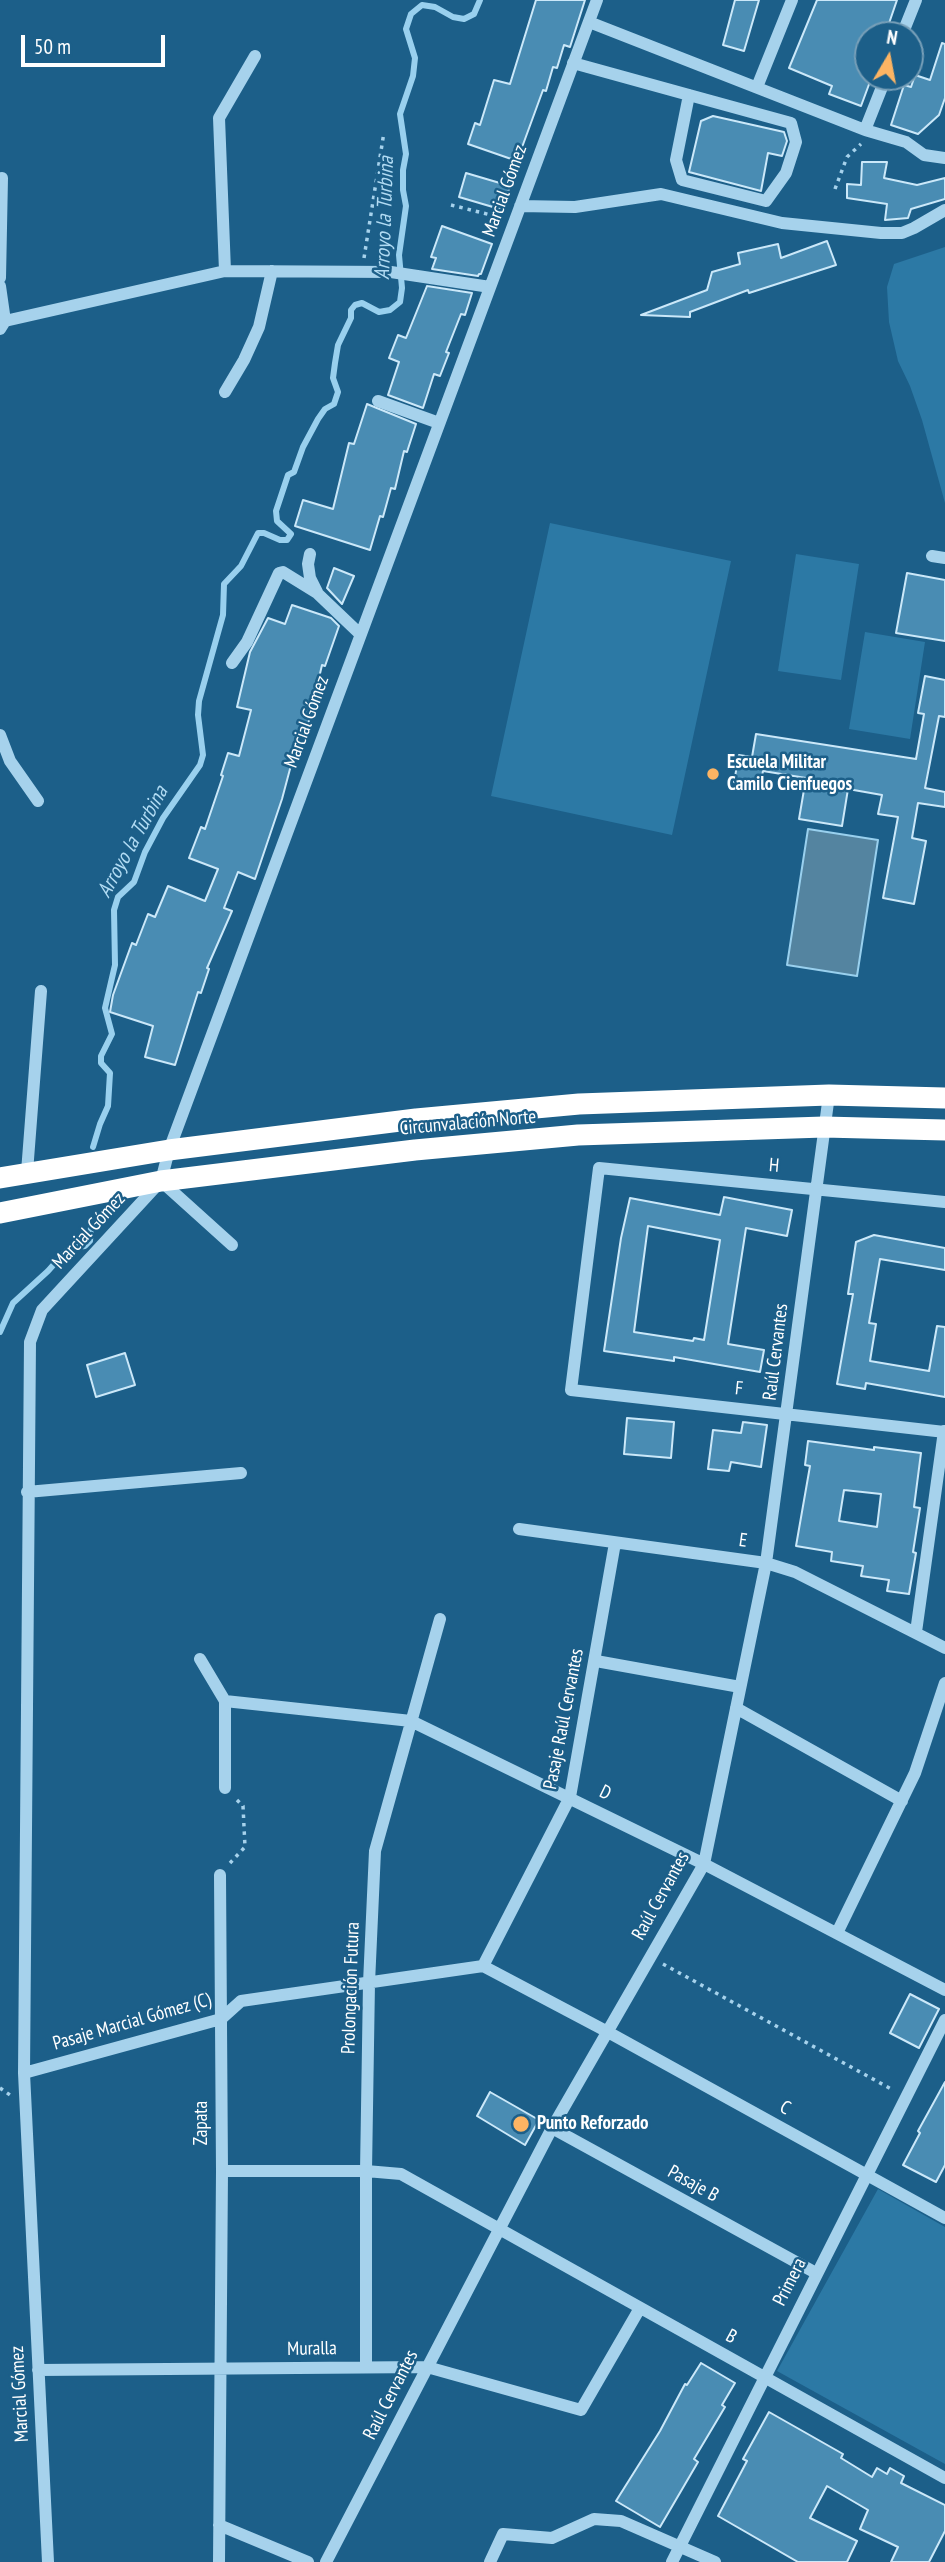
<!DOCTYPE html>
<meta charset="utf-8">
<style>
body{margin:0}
#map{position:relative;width:945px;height:2562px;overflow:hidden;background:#1c5f89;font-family:"PT Sans Narrow",sans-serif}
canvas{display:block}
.north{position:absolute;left:854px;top:21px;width:70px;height:70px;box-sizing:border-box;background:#1c5f89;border:2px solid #779fb8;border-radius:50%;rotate:10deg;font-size:19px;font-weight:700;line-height:28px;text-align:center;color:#fff}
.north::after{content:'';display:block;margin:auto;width:24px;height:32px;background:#fcb463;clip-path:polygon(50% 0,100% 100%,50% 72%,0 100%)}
.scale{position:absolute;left:21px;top:35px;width:144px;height:32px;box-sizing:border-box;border:4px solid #fff;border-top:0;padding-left:9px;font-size:21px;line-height:24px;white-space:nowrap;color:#fff;-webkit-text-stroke:5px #1c5f89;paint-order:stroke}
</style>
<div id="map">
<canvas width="945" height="2562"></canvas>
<div class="north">N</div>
<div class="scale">50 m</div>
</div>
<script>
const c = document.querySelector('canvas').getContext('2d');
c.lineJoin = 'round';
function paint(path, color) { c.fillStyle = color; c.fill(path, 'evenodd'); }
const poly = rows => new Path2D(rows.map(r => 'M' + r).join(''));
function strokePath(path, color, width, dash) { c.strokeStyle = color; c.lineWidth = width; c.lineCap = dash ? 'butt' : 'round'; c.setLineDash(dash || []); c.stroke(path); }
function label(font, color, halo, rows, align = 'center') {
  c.font = font + ' "PT Sans Narrow",sans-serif'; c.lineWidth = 5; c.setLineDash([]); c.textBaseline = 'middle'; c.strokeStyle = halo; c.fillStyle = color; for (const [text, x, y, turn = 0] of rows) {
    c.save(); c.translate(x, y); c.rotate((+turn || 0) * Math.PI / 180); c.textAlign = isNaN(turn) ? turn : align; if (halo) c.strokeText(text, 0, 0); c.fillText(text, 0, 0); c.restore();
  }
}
paint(poly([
 [945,247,945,503,922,420,910,386,898,361,889,322,887,287,894,264],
 [550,523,731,561,672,835,491,796],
 [796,554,859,564,841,680,778,671],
 [865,632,925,642,910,739,849,729],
 [878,2189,945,2227,945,2464,777,2371]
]), '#2c79a5');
const water = poly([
 [808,829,878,840,857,976,787,965,808,829]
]);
paint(water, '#5484a0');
strokePath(water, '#99d0ee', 2);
strokePath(poly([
 [93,1147,100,1124,108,1106,110,1073,101,1063,101,1056,112,1034,105,1008,115,965,114,910,118,897,134,882,145,852,163,818,200,765,203,755,198,715,199,701,223,615,224,584,241,566,258,533,264,533,280,540,287,540,291,534,277,521,276,511,288,475,294,472,303,447,318,419,325,409,334,404,338,392,333,378,335,363,338,345,351,318,351,310,355,305,362,303,379,312,390,310,400,302,402,288,399,255,406,206,403,190,403,170,406,154,400,114,413,76,415,58,406,29,411,14,422,5,435,7,453,17,464,19,474,14,480,0],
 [0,1332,13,1303,48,1271,64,1253,70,1248,85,1246,90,1241,91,1227]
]), '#99d0ee', 6);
const building = poly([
 [536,0,585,0,570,47,564,45,557,68,553,67,546,91,543,90,517,161,468,144,475,123,480,125,494,80,510,84,536,0],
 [735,0,759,0,744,51,723,45,735,0],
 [817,0,897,0,885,35,868,35,868,78,871,79,861,106,829,94,832,86,789,68,817,0],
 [942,43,945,44,945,98,939,115,918,134,891,125,904,85,911,87,915,75,930,80,942,43],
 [713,116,784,132,787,141,782,156,768,153,761,191,689,172,701,121,713,116],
 [862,162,887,162,884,178,917,185,945,178,945,199,911,209,908,218,885,220,887,204,847,198,847,184,861,185,862,162],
 [466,173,510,186,503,210,459,197,466,173],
 [442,226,492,244,481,274,479,274,478,276,432,269,436,258,431,257,442,226],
 [827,241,836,265,749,293,748,290,690,312,690,317,641,315,707,290,712,272,740,264,738,253,778,244,781,258,827,241],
 [427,286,472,293,465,315,461,314,446,352,449,353,440,376,434,374,423,408,388,395,399,362,389,358,398,335,406,338,427,286],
 [367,404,416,424,407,452,404,451,395,489,391,488,383,517,380,516,370,550,295,526,303,500,333,509,349,443,354,444,367,404],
 [334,568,354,576,342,604,327,588,334,568],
 [907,573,945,580,945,641,896,633,907,573],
 [292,605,331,618,339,626,325,666,322,665,308,725,302,724,282,799,255,879,238,872,224,908,232,911,207,968,209,969,201,993,198,992,175,1065,145,1057,153,1026,110,1012,113,995,132,943,136,945,148,914,155,917,168,886,205,901,218,869,189,858,201,827,205,829,223,776,221,775,228,753,239,756,251,710,237,707,250,652,268,618,285,624,292,605],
 [925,676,945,680,945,717,939,716,925,788,945,792,945,807,918,803,912,838,926,841,914,904,883,898,898,817,878,814,882,795,848,789,842,826,799,819,806,778,763,771,760,787,734,782,739,755,752,757,756,734,916,759,924,714,918,713,925,676],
 [724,1197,792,1210,787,1236,746,1228,728,1344,764,1350,760,1372,674,1357,674,1361,604,1351,621,1238,630,1198,720,1215,724,1197],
 [648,1226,720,1240,704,1340,694,1338,693,1341,634,1332,648,1226],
 [874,1235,945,1248,945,1270,880,1259,869,1323,876,1324,870,1361,929,1371,937,1326,945,1327,945,1397,866,1383,865,1389,837,1384,853,1294,848,1294,856,1242,874,1235],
 [125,1353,135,1385,96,1397,87,1365,125,1353],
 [627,1418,674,1422,671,1458,624,1454,627,1418],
 [743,1422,767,1425,761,1467,731,1462,729,1471,708,1469,713,1430,741,1433,743,1422],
 [808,1441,874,1450,874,1447,921,1453,914,1507,920,1508,913,1552,916,1553,909,1594,887,1591,889,1580,861,1576,863,1566,831,1561,832,1552,796,1546,810,1466,805,1465,808,1441],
 [844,1490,881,1494,877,1527,839,1521,844,1490],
 [910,1994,939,2009,919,2048,890,2033,910,1994],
 [945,2082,945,2165,936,2182,903,2165,920,2133,918,2131,945,2082],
 [490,2092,539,2120,525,2145,477,2116,490,2092],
 [701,2363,735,2383,722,2405,725,2407,694,2459,698,2462,660,2527,616,2501,660,2431,685,2384,687,2385,701,2363],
 [769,2412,843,2454,841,2458,872,2477,877,2468,887,2474,890,2468,904,2476,901,2483,945,2505,945,2531,929,2562,891,2562,898,2547,860,2529,868,2510,827,2486,810,2518,857,2541,847,2562,798,2562,718,2516,747,2461,743,2459,769,2412]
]);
paint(building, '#498cb3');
strokePath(building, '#cbe8f9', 2);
strokePath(poly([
 [835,189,847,157,861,144],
 [451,205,499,217],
 [364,258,384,132],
 [230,1863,245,1847,243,1806,236,1799],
 [663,1964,893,2090],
 [0,2088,10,2095]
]), '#a6d2ec', 3.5, [3.5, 5]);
strokePath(poly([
 [589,22,865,130,906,142,924,155,945,158],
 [902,35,916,0],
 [573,63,689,95,791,123,796,142,786,173,766,201,682,180,676,160,689,95],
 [757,87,792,0],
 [865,130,886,77],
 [520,206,575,207,661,194,782,223,881,233,902,233,914,228,945,210],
 [225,271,219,118,255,56],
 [0,278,2,178],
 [0,286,5,321,0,329],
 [5,321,225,271,391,272,490,287],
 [225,392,244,360,259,327,272,271],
 [378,401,439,423],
 [310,554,308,564,310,578,317,592],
 [932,556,945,558],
 [232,663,247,642,279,573,283,572,317,593,360,634],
 [0,735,10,761,38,801],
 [27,1172,41,991],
 [161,1181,232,1245],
 [945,1202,599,1168,571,1390,945,1432],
 [27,1492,241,1473],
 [519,1529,766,1563,795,1572,945,1648],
 [916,1632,944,1431],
 [200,1659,225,1701],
 [596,1661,740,1687],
 [225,1701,411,1721,704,1864,945,1990],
 [736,1708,902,1801],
 [225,1788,225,1701],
 [837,1933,915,1773,945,1683],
 [483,1966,570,1797,615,1543],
 [24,2073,221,2019,241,2001,483,1966,606,2031,945,2218],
 [552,2128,816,2273],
 [222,2171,366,2171,401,2174,945,2478],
 [366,2367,366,2171,369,1983,375,1851,440,1619],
 [38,2370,427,2367,581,2410,640,2308],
 [219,2525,308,2562],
 [48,2562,24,2073,30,1342,42,1310,161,1181,169,1150,597,0],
 [219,2562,222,2171,220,1875],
 [326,2562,552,2128,704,1864,766,1563,829,1095],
 [490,2562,503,2534,552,2538,594,2519,621,2521,715,2562],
 [672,2562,945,2020]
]), '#a6d2ec', 12);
strokePath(poly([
 [0,1178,169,1150,416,1119,579,1104,829,1095,945,1098],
 [0,1213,161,1181,415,1150,578,1135,824,1127,945,1130]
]), '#fff', 21);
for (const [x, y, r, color] of [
 [713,774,7,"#fcb463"],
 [521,2124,9,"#fcb463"]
]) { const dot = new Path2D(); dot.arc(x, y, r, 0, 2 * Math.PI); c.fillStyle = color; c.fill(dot); strokePath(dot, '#1c5f89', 2.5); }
label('19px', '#fff', '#1c5f89', [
 ["Marcial Gómez",505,191,-70],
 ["Marcial Gómez",307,722,-70],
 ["Circunvalación Norte",468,1123,-5],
 ["H",774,1166,5],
 ["Marcial Gómez",89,1231,-47],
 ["Raúl Cervantes",776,1352,-83],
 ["F",739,1389,6],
 ["E",743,1541,8],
 ["Pasaje Raúl Cervantes",564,1719,-79],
 ["D",605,1793,26],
 ["Raúl Cervantes",661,1896,-61],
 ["Prolongación Futura",351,1988,-88],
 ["Pasaje Marcial Gómez (C)",132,2022,-16],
 ["C",785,2108,29],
 ["Zapata",202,2123,-90],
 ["Pasaje B",693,2184,29],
 ["Primera",790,2282,-63],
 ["B",731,2337,29],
 ["Muralla",312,2349,-1],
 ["Marcial Gómez",20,2394,-93],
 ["Raúl Cervantes",391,2395,-63]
]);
label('bold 19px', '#fff', '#1c5f89', [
 ["Escuela Militar",727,763],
 ["Camilo Cienfuegos",727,785],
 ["Punto Reforzado",537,2124]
], 'left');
label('italic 21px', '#b1dbf3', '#1c5f89', [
 ["Arroyo la Turbina",385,218,-88],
 ["Arroyo la Turbina",133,842,-61]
]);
</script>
